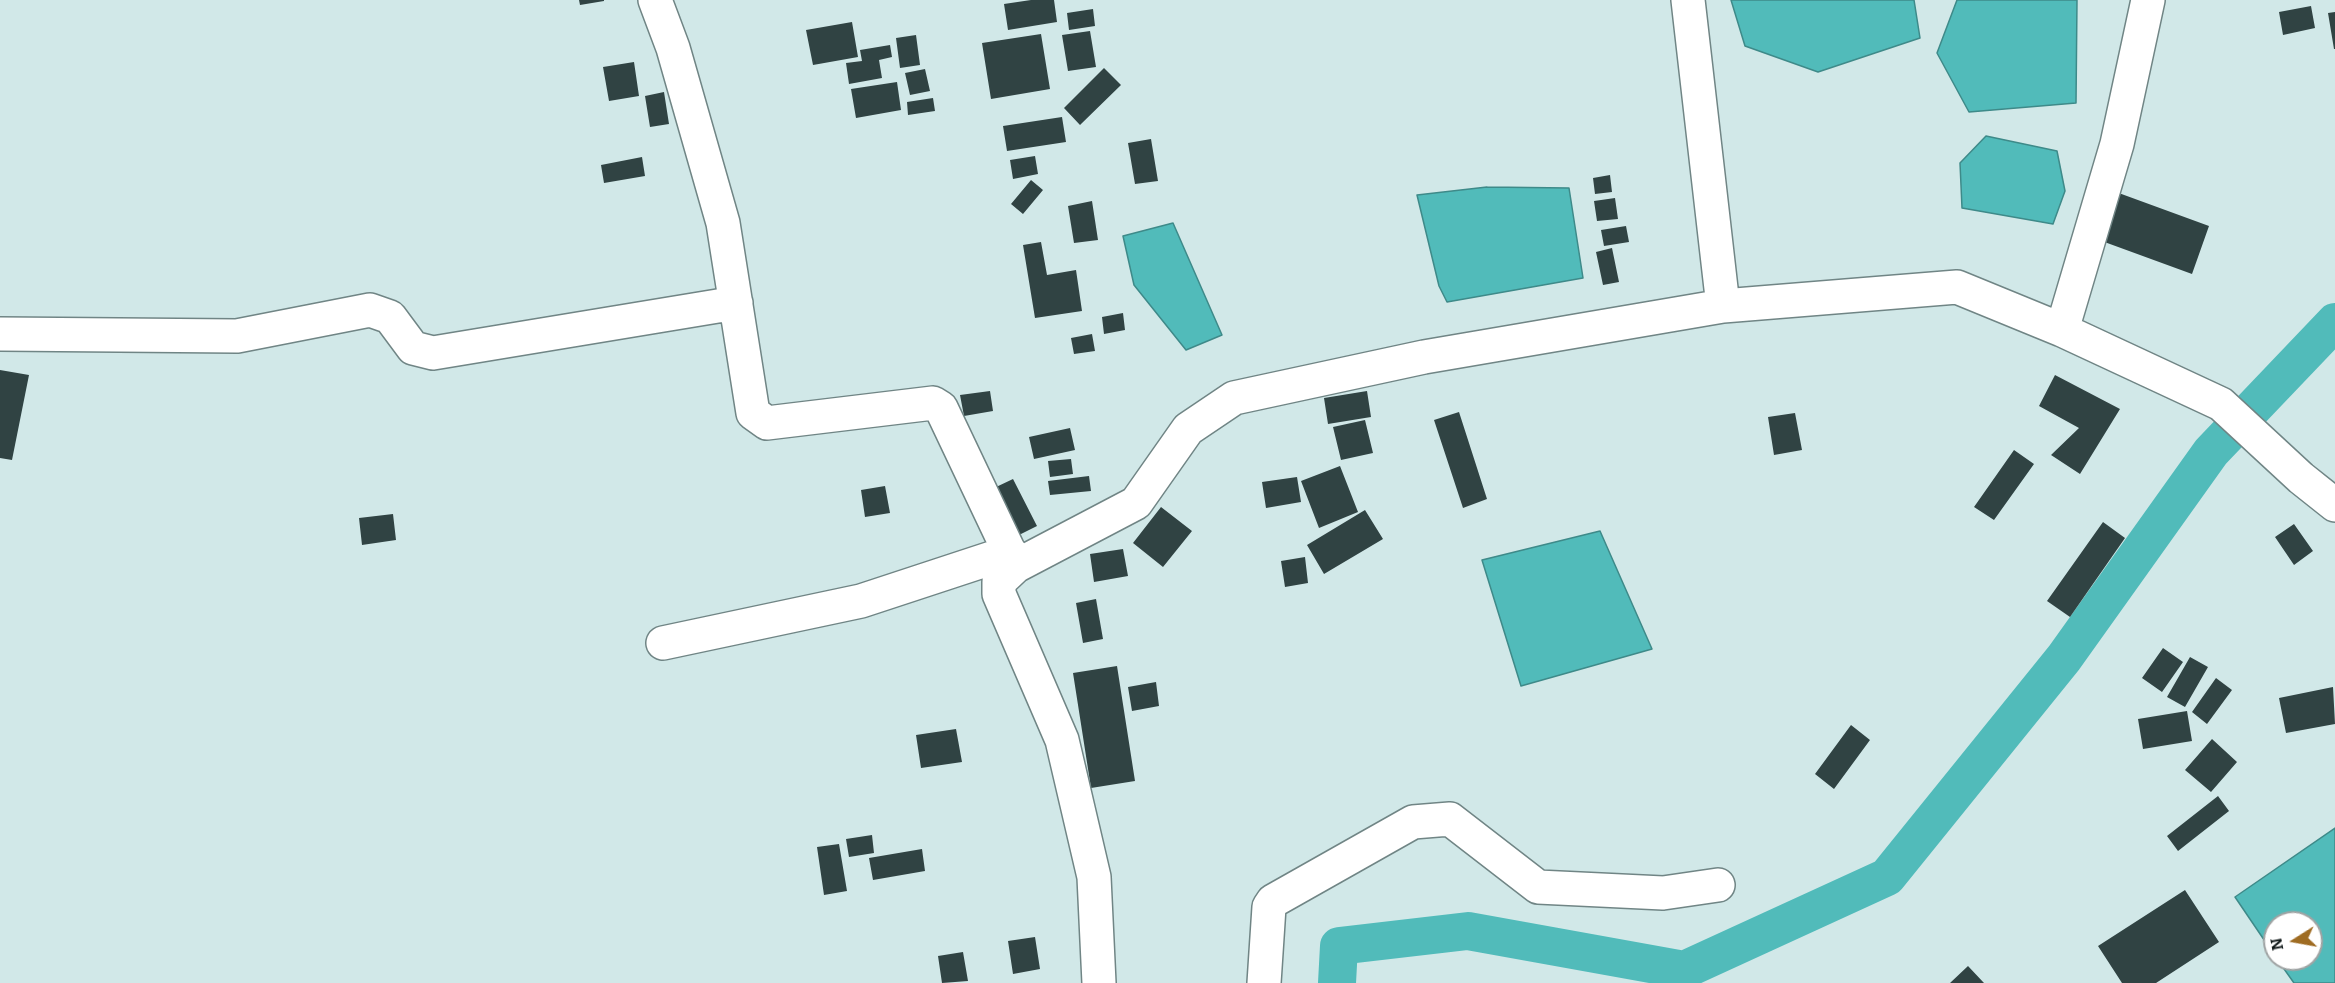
<!DOCTYPE html>
<style>
body{margin:0}
#map{position:relative;width:2335px;height:983px;overflow:hidden;background:#d1e8e8;font-family:Bitter,serif}
canvas{display:block}
.north{position:absolute;left:2263px;top:911px;width:60px;height:60px;box-sizing:border-box;background:#fff;border:2px solid #9fa3a3;border-radius:50%;rotate:259deg;font-size:16px;font-weight:700;line-height:24px;text-align:center;color:#101818}
.north::after{content:'';display:block;margin:auto;width:21px;height:27px;background:#9f6c23;clip-path:polygon(50% 0,100% 100%,50% 72%,0 100%)}
</style>
<div id="map">
<canvas width="2335" height="983"></canvas>
<div class="north">N</div>
</div>
<script>
const c = document.querySelector('canvas').getContext('2d');
c.lineJoin = 'round';
function paint(path, color) { c.fillStyle = color; c.fill(path, 'evenodd'); }
const poly = rows => new Path2D(rows.map(r => 'M' + r).join(''));
function strokePath(path, color, width, dash) { c.strokeStyle = color; c.lineWidth = width; c.lineCap = dash ? 'butt' : 'round'; c.setLineDash(dash || []); c.stroke(path); }
const water = poly([
 [1731,0,1914,0,1920,38,1818,72,1745,46,1731,0],
 [1957,0,2077,0,2076,103,1969,112,1937,53,1957,0],
 [1986,136,2057,151,2065,191,2053,224,1962,208,1960,163,1986,136],
 [1487,187,1569,188,1583,278,1447,302,1439,286,1417,195,1487,187],
 [1173,223,1222,335,1186,350,1134,285,1123,236,1173,223],
 [1600,531,1652,649,1521,686,1482,560,1600,531],
 [2335,828,2335,983,2294,983,2277,959,2311,959,2311,923,2275,923,2275,956,2235,897,2335,828]
]);
paint(water, '#51bbba');
strokePath(water, '#3e8a89', 1.5);
strokePath(poly([
 [1337,983,1339,946,1468,931,1684,970,1887,877,2064,658,2211,452,2335,322]
]), '#51bbba', 38);
paint(poly([
 [579,0,604,0,604,1,580,5],
 [1031,0,1054,0,1057,22,1008,30,1004,4],
 [2311,6,2315,28,2283,35,2279,12],
 [1093,9,1095,26,1069,30,1067,13],
 [2335,12,2335,49,2334,49,2328,13],
 [852,22,858,57,813,65,806,30],
 [1090,31,1096,67,1068,71,1062,35],
 [1041,34,1050,89,991,99,982,43],
 [916,35,920,65,900,68,896,38],
 [890,45,892,57,879,60,882,78,849,84,846,63,862,61,860,50],
 [634,62,639,96,609,101,603,67],
 [1104,68,1121,85,1080,125,1064,108],
 [925,69,930,91,910,95,905,73],
 [897,82,901,110,856,118,851,89],
 [664,92,669,124,650,127,645,96],
 [933,98,935,111,908,115,907,102],
 [1062,117,1066,142,1007,151,1003,126],
 [1151,139,1158,181,1135,184,1128,143],
 [1035,156,1038,174,1013,179,1010,160],
 [642,157,645,176,604,183,601,165],
 [1610,175,1612,192,1595,194,1593,178],
 [1031,180,1043,190,1023,214,1011,204],
 [2116,192,2209,226,2192,274,2099,240],
 [1615,198,1618,219,1597,221,1594,201],
 [1092,201,1098,240,1074,243,1068,206],
 [1626,226,1629,242,1604,246,1601,230],
 [1041,242,1047,275,1076,270,1082,311,1035,318,1023,245],
 [1612,248,1619,282,1603,285,1596,252],
 [1123,313,1125,330,1104,334,1102,317],
 [1092,334,1095,351,1074,354,1071,338],
 [0,370,29,375,12,460,0,458],
 [2055,375,2120,409,2080,474,2051,455,2079,428,2039,406],
 [990,391,993,411,964,416,960,395],
 [1367,391,1371,417,1328,424,1324,398],
 [1459,412,1487,499,1463,508,1434,420],
 [1795,413,1802,450,1774,455,1768,417],
 [1365,420,1373,453,1341,460,1333,427],
 [1070,428,1075,450,1034,459,1029,437],
 [2014,450,2034,464,1994,520,1974,507],
 [1071,459,1073,474,1050,477,1048,461],
 [1340,466,1358,512,1319,528,1301,481],
 [1089,476,1091,491,1050,495,1048,481],
 [1297,477,1301,502,1266,508,1262,482],
 [1013,479,1037,526,1019,535,994,488],
 [885,486,890,513,865,517,861,490],
 [1161,507,1192,531,1163,567,1133,543],
 [1365,510,1383,539,1324,574,1307,545],
 [393,514,396,540,362,545,359,518],
 [2103,522,2125,538,2070,617,2047,601],
 [2294,524,2313,551,2294,565,2275,537],
 [1123,549,1128,576,1094,582,1090,554],
 [1305,557,1308,583,1285,587,1281,561],
 [1096,599,1103,639,1083,643,1076,603],
 [2163,648,2183,662,2162,692,2142,678],
 [2190,657,2208,667,2185,707,2167,697],
 [1117,666,1135,781,1091,788,1073,673],
 [2216,678,2232,690,2207,724,2192,712],
 [1156,682,1159,706,1132,711,1128,687],
 [2333,687,2335,724,2286,733,2279,698],
 [2187,711,2192,741,2143,749,2138,719],
 [1851,725,1870,740,1834,789,1815,774],
 [956,729,962,762,921,768,916,735],
 [2212,739,2237,762,2211,792,2185,770],
 [2218,796,2229,811,2178,851,2167,836],
 [872,835,874,853,849,857,846,839],
 [839,844,847,891,824,895,817,847],
 [922,849,925,871,873,880,869,858],
 [2185,890,2219,942,2156,983,2122,983,2098,946],
 [1035,937,1040,969,1013,974,1008,941],
 [963,952,968,981,942,983,938,956],
 [1968,966,1984,983,1950,983]
]), '#304343');
const street = poly([
 [655,0,673,48,723,223,753,413,767,423,933,403,941,408,1016,566],
 [1688,0,1723,306],
 [2062,330,2117,144,2148,0],
 [0,334,237,336,370,310,390,317,413,348,433,353,736,303],
 [663,643,861,601,1010,552],
 [1099,983,1094,877,1062,740,999,594,999,582,1016,566,1136,503,1188,429,1234,398,1424,357,1723,306,1957,287,2062,330,2221,404,2301,478,2335,505],
 [1264,983,1269,907,1273,901,1413,822,1450,819,1538,887,1663,893,1718,885]
]);
strokePath(street, '#708585', 36);
strokePath(street, '#fff', 33);
</script>
